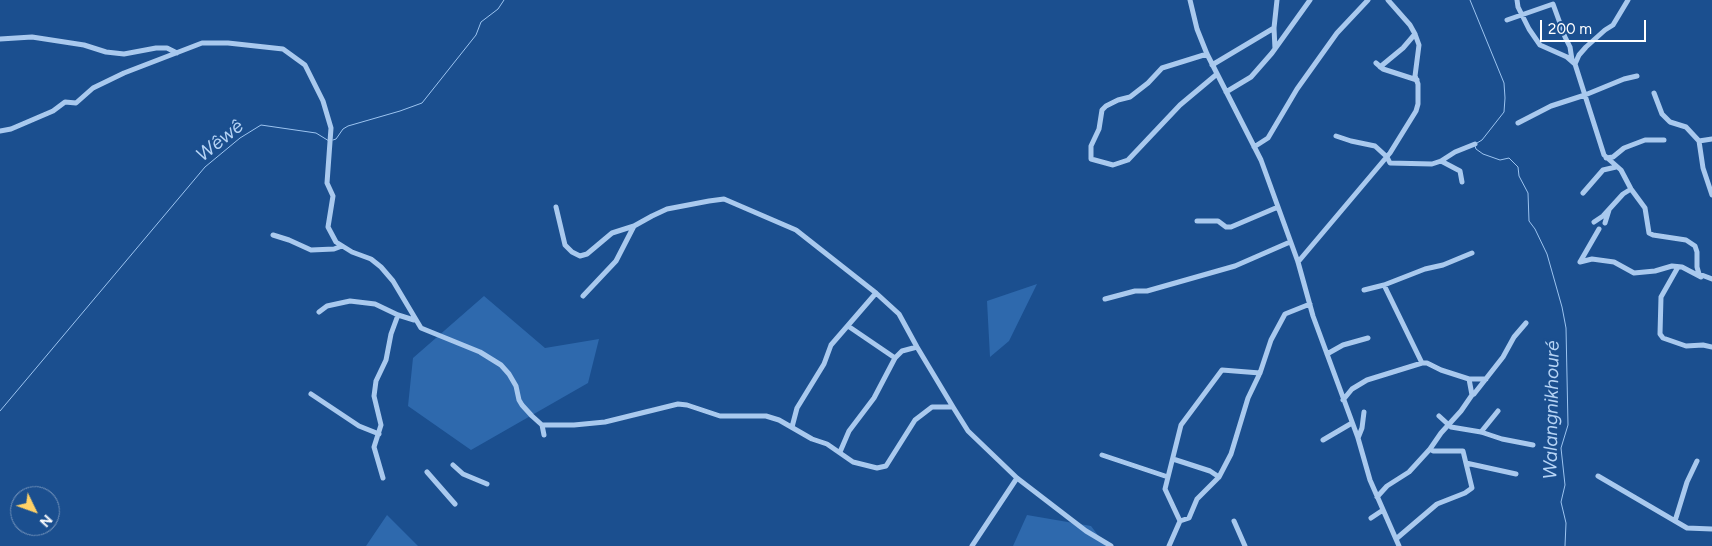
<!DOCTYPE html>
<meta charset="utf-8">
<style>
body{margin:0}
#map{position:relative;width:1712px;height:546px;overflow:hidden;background:#1b4f8f;font-family:Figtree,sans-serif}
canvas{display:block}
.north{position:absolute;left:10px;top:486px;width:50px;height:50px;box-sizing:border-box;background:#1b4f8f;border:1px solid #7695bc;border-radius:50%;rotate:132deg;font-size:14px;font-weight:700;line-height:20px;text-align:center;color:#fff}
.north::after{content:'';display:block;margin:auto;width:18px;height:22px;background:#ffd166;clip-path:polygon(50% 0,100% 100%,50% 72%,0 100%)}
.scale{position:absolute;left:1540px;top:20px;width:106px;height:22px;box-sizing:border-box;border:2px solid #fff;border-top:0;padding-left:6px;font-size:15px;line-height:18px;white-space:nowrap;color:#fff;-webkit-text-stroke:4px #1b4f8f;paint-order:stroke}
</style>
<div id="map">
<canvas width="1712" height="546"></canvas>
<div class="north">N</div>
<div class="scale">200 m</div>
</div>
<script>
const c = document.querySelector('canvas').getContext('2d');
c.lineJoin = 'round';
function paint(path, color) { c.fillStyle = color; c.fill(path, 'evenodd'); }
const poly = rows => new Path2D(rows.map(r => 'M' + r).join(''));
function strokePath(path, color, width, dash) { c.strokeStyle = color; c.lineWidth = width; c.lineCap = dash ? 'butt' : 'round'; c.setLineDash(dash || []); c.stroke(path); }
function label(font, color, halo, rows, align = 'center') {
  c.font = font + ' Figtree,sans-serif'; c.lineWidth = 5; c.setLineDash([]); c.textBaseline = 'middle'; c.strokeStyle = halo; c.fillStyle = color; for (const [text, x, y, turn = 0] of rows) {
    c.save(); c.translate(x, y); c.rotate((+turn || 0) * Math.PI / 180); c.textAlign = isNaN(turn) ? turn : align; if (halo) c.strokeText(text, 0, 0); c.fillText(text, 0, 0); c.restore();
  }
}
paint(poly([
 [1037,284,1009,341,990,357,987,301],
 [484,296,545,348,599,339,588,383,471,450,408,406,413,358],
 [387,515,418,546,366,546],
 [1027,515,1091,526,1106,546,1013,546]
]), '#2e69ad');
strokePath(poly([
 [1470,0,1504,83,1505,98,1504,112,1482,140,1477,143],
 [333,140,336,139,343,129,348,126,400,111,422,103,476,35,481,22,498,9,504,0],
 [1475,146,1476,149,1483,154,1500,160,1509,158,1518,167,1519,176,1528,193,1529,221,1535,229,1547,254,1562,307,1566,328,1568,425,1561,448,1565,485,1561,502,1566,523,1565,546],
 [0,411,205,167,240,138,261,125,316,133,329,141]
]), '#9cc4f0', 1);
strokePath(poly([
 [1190,0,1197,29,1207,54,1261,160,1298,262,1313,316,1358,438,1370,480,1399,546],
 [1517,0,1518,7,1529,29,1540,45,1567,57,1575,64,1604,155,1621,170,1631,189,1645,208,1649,233,1653,235,1686,240,1695,246,1697,252,1697,267,1699,274,1712,279],
 [1507,20,1553,4,1565,37,1570,47,1572,60],
 [0,39,32,37,84,45,106,52,124,54,156,48,167,48,177,53],
 [1275,49,1274,28,1277,0],
 [1207,54,1162,68,1148,83,1130,97,1118,100,1106,106,1102,110,1099,129,1091,146,1091,159,1113,165,1128,160,1180,105,1217,74],
 [1376,63,1383,69,1417,80],
 [1575,64,1579,55,1586,47,1605,30,1613,25,1628,0],
 [1212,65,1274,28],
 [1380,67,1403,48,1415,34],
 [1226,92,1251,77,1272,53,1310,0],
 [1654,93,1662,114,1670,122,1686,127,1699,141,1703,168,1712,195],
 [1518,123,1551,106,1585,95,1624,79,1637,76],
 [0,131,11,129,53,111,65,102,76,103,93,88,124,73,202,43,228,43,283,49,305,65,323,101,331,128,327,183,333,196,328,227,336,242,352,252,371,259,381,267,393,281,421,328,480,352,501,365,509,374,516,386,519,400,522,405,532,416,542,425,574,425,605,422,678,404,687,405,720,416,766,416,779,420,812,439,827,444,853,462,877,468,886,466,915,420,932,407,953,407,968,431,1017,478,1086,531,1111,546],
 [1336,136,1351,141,1375,146,1387,157,1390,163,1432,164,1441,161,1455,152,1475,144],
 [1699,141,1712,139],
 [1254,147,1268,138,1297,89,1337,33,1368,0],
 [1606,158,1613,157,1624,148,1645,140,1664,140],
 [1441,161,1460,171,1462,182],
 [1583,193,1603,170,1616,167],
 [556,207,565,245,572,252,580,256,587,254,612,233,634,226,652,216,667,209,709,201,724,199,796,230,876,293,899,314,917,347,953,407],
 [1197,221,1218,221,1226,227,1231,227,1278,207],
 [1594,222,1603,216,1623,194,1631,189],
 [1605,223,1609,210],
 [273,235,289,240,311,250,334,249,342,246],
 [1298,262,1390,153,1416,111,1418,104,1418,84,1415,76,1419,45,1415,34,1410,25,1388,0],
 [1580,262,1592,259,1614,262,1634,273,1655,271,1672,266,1682,267,1701,277],
 [1580,262,1599,229],
 [1678,267,1661,297,1660,334,1663,338,1686,346,1703,345,1712,347],
 [1384,285,1422,363,1427,363,1441,370,1469,379,1486,379],
 [1364,290,1384,285,1425,269,1443,265,1472,253],
 [583,296,616,261,634,226],
 [1105,299,1135,291,1147,291,1235,266,1290,242],
 [319,312,327,306,350,301,375,304,398,315,414,320],
 [848,326,895,358],
 [1327,354,1343,345,1368,338],
 [1469,379,1472,395],
 [311,394,359,426,379,434],
 [1343,400,1352,389,1367,380,1422,363],
 [1439,416,1451,427,1481,432,1502,439,1533,445],
 [542,425,544,435],
 [792,427,797,408,824,364,831,345,876,293],
 [1481,432,1498,411],
 [1358,438,1362,428,1364,412],
 [1323,440,1352,423],
 [840,452,849,431,874,398,895,358,902,351,917,347],
 [1102,455,1168,477],
 [1173,459,1210,471,1219,477],
 [1466,463,1516,474],
 [453,465,463,474,487,484],
 [427,472,455,504],
 [1598,476,1687,528,1712,529],
 [383,478,374,447,381,425,374,396,376,381,386,360,391,334,398,315],
 [1377,497,1387,486,1409,472,1430,449,1441,433,1461,411,1472,395,1474,394,1503,357,1514,337,1526,323],
 [1371,518,1383,510],
 [1180,521,1189,518,1197,499,1219,477,1231,454,1248,398,1260,373,1271,340,1285,314,1310,304],
 [1234,521,1245,546],
 [1675,521,1687,482,1697,461],
 [1396,539,1437,504,1465,493,1472,488,1463,451,1433,451,1430,449],
 [972,546,1017,478],
 [1169,546,1180,521,1165,489,1181,425,1222,370,1260,373]
]), '#a9c9ee', 5);
label('italic 19px', '#b5d3f5', '#1b4f8f', [
 ["Wêwê",220,141,-39],
 ["Walangnikhouré",1552,410,-89]
]);
</script>
